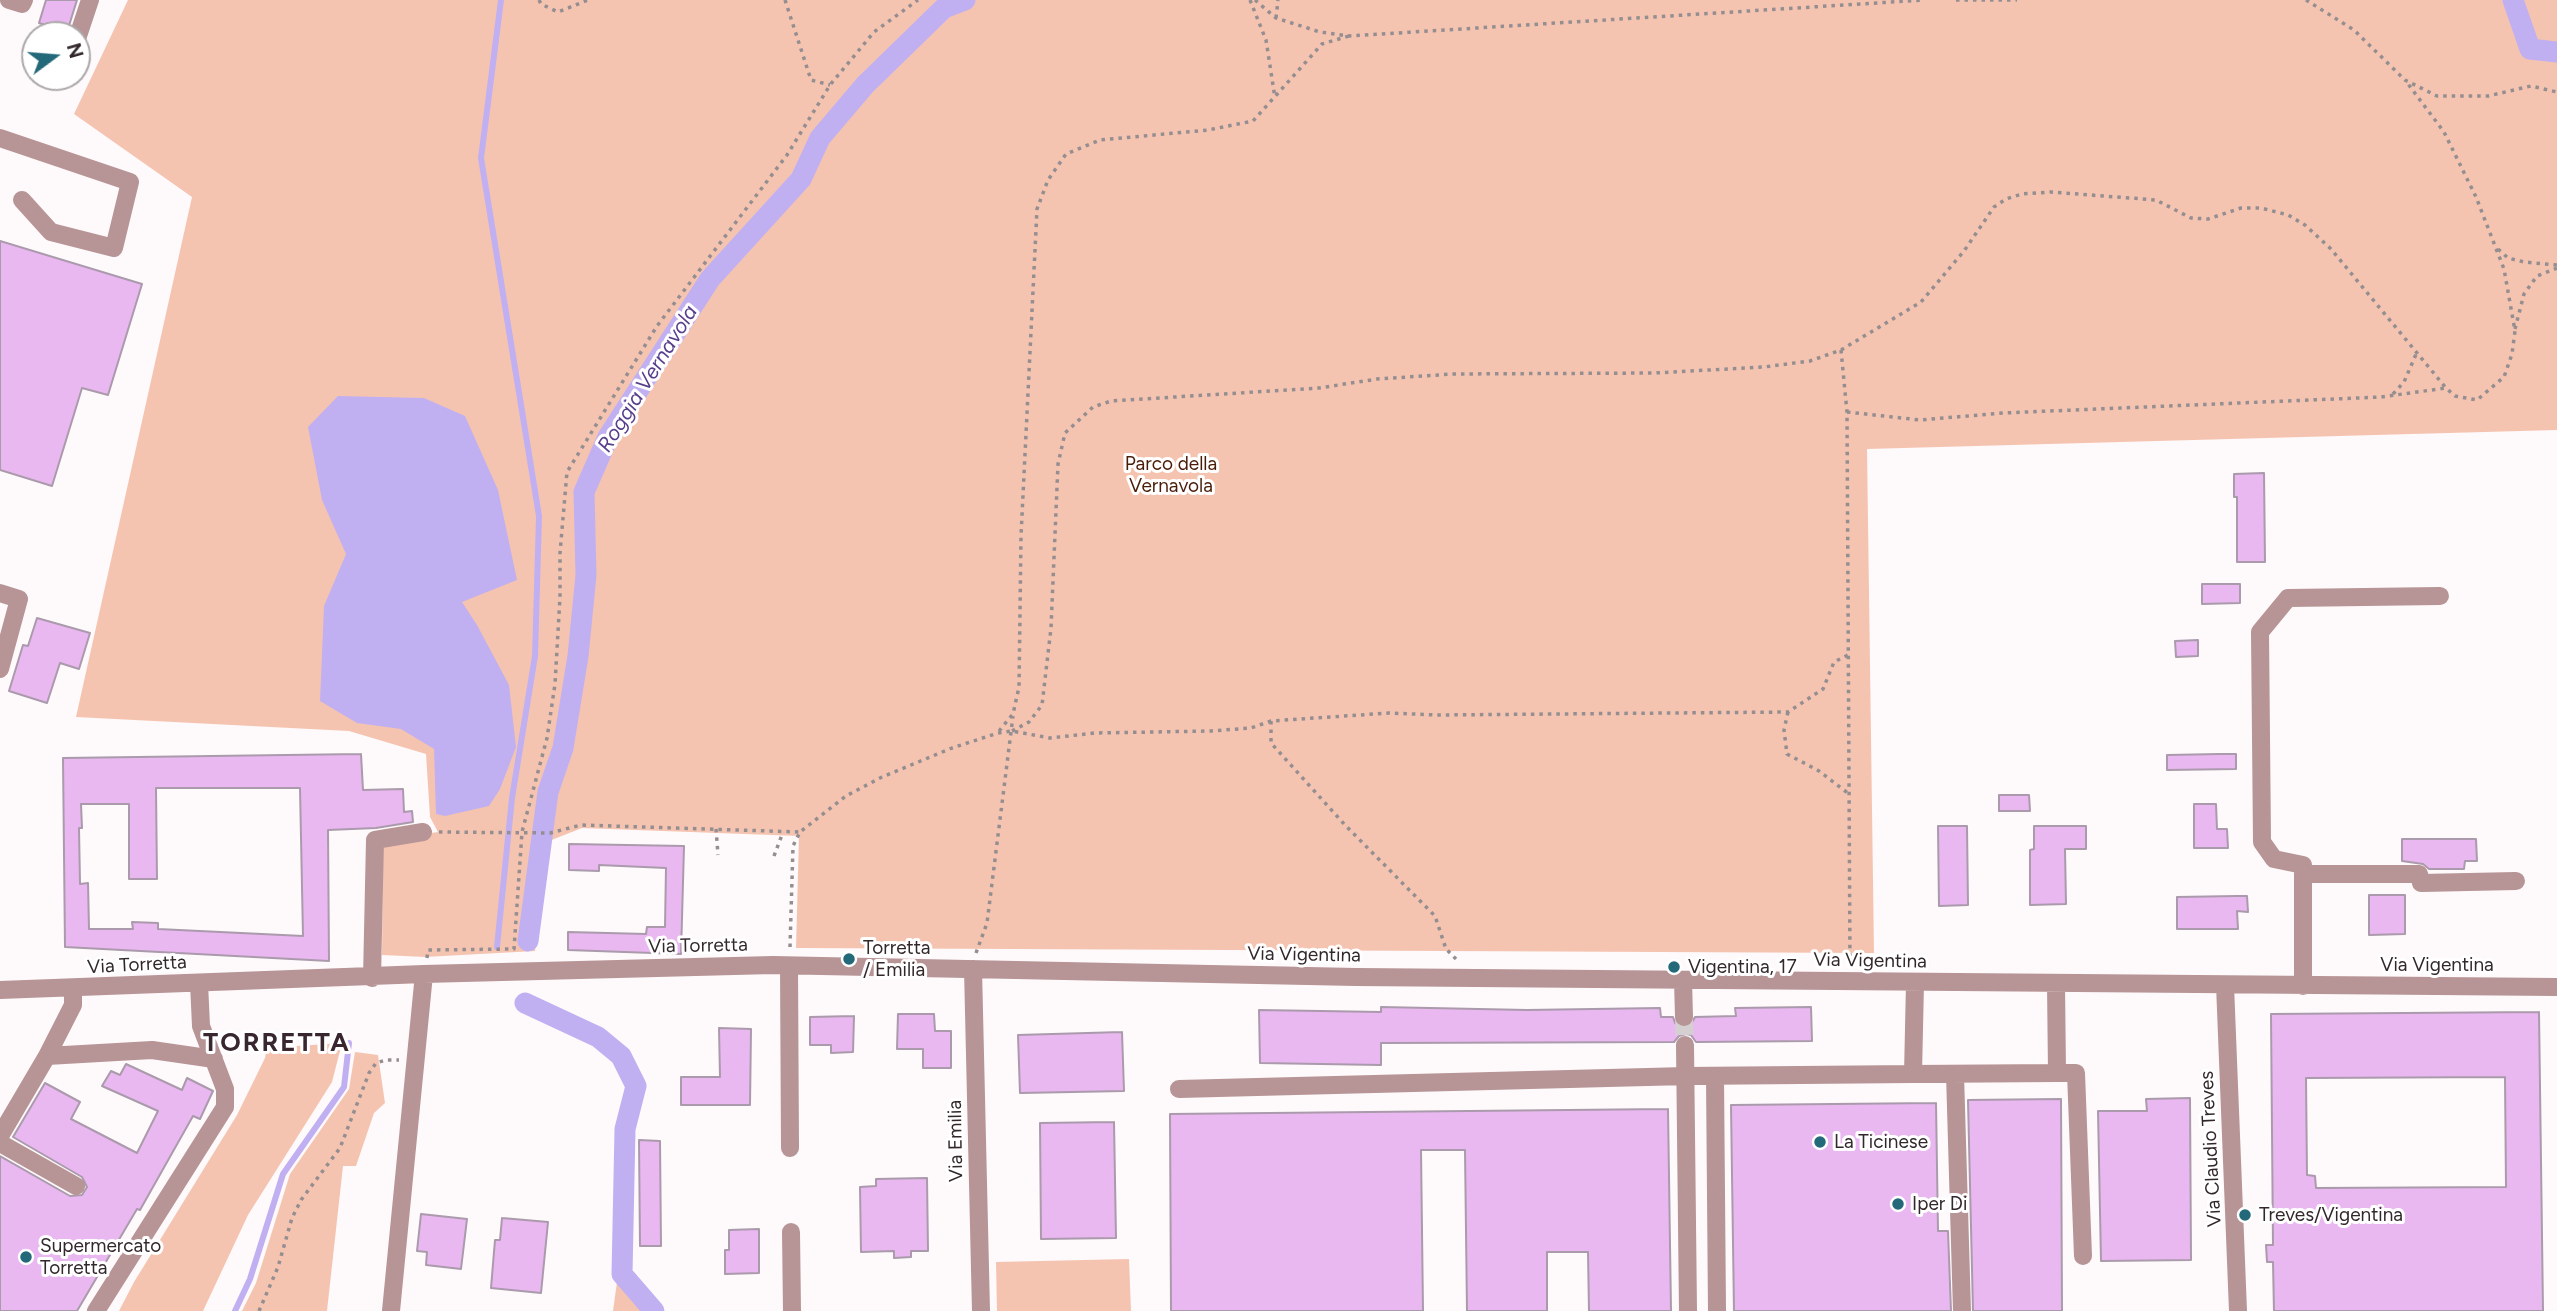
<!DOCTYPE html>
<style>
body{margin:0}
#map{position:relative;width:2557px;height:1311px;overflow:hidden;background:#fef9fb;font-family:Figtree,sans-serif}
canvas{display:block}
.north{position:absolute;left:21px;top:21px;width:70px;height:70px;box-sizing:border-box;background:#fff;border:2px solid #ada9ab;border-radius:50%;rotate:74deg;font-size:19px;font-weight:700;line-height:28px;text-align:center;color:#32282c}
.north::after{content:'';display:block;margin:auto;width:24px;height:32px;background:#246979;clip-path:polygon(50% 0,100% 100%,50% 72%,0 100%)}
</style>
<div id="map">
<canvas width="2557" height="1311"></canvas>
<div class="north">N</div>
</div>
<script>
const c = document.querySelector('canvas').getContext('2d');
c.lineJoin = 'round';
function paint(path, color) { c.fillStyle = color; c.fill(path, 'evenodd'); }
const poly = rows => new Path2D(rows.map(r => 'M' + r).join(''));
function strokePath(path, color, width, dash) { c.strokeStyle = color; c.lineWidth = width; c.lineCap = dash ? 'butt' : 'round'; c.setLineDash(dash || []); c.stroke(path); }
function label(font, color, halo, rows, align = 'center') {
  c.font = font + ' Figtree,sans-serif'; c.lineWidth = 6; c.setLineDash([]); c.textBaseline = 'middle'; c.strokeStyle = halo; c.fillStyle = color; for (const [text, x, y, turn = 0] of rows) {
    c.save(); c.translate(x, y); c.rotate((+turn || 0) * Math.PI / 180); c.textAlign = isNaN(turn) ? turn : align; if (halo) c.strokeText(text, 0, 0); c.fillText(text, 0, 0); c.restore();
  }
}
paint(poly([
 [128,0,2557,0,2557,430,1867,449,1874,953,796,948,799,836,582,828,549,841,535,951,425,957,382,955,383,840,438,832,430,817,426,754,349,731,76,717,192,197,74,114],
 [342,1043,332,1082,248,1215,203,1311,119,1311,134,1282,237,1115,265,1058,267,1048],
 [355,1052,378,1055,385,1103,374,1113,356,1166,343,1166,327,1311,242,1311,256,1283,290,1174,349,1089],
 [1129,1259,1131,1311,997,1311,996,1262],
 [617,1282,643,1311,613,1311]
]), '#f5c4b1');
paint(poly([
 [338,396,424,398,465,416,498,490,517,580,462,602,477,625,509,685,516,747,500,789,489,806,445,816,436,814,434,749,401,729,357,723,320,701,324,606,346,554,322,500,308,427]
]), '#c0b0f2');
strokePath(poly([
 [497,947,512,798,535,656,539,516,481,158,501,0],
 [235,1311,250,1279,283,1174,344,1087,349,1043]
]), '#c0b0f2', 6);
strokePath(poly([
 [2513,0,2530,49,2557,52],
 [528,941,548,792,563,748,578,656,586,575,584,492,608,437,710,279,801,179,820,138,865,85,944,8,965,0],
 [525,1003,598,1037,621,1056,636,1086,625,1129,622,1274,654,1311]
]), '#c0b0f2', 21);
const building = poly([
 [46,0,77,0,67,32,39,23,46,0],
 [0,241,142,284,108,395,82,388,52,486,0,470,0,241],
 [2264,473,2265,562,2237,562,2237,497,2234,497,2234,474,2264,473],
 [2202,584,2240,584,2240,603,2202,604,2202,584],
 [37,618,90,633,79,669,60,663,47,703,9,691,23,645,28,646,37,618],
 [2198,640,2198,656,2176,657,2175,641,2198,640],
 [361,754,363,790,403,789,404,812,412,811,413,822,376,828,328,830,329,961,65,947,63,758,361,754],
 [156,788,300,788,303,936,158,929,158,923,132,922,133,929,89,929,88,883,80,884,79,828,82,828,81,804,129,804,129,879,157,879,156,788],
 [2220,754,2236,754,2236,769,2167,770,2167,755,2220,754],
 [1999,795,2029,795,2030,811,1999,811,1999,795],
 [2194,804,2216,804,2217,829,2227,829,2228,848,2194,848,2194,804],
 [1938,826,1967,826,1968,905,1939,906,1938,826],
 [2034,826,2086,826,2086,849,2065,849,2066,904,2030,905,2030,850,2034,849,2034,826],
 [2402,839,2476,839,2477,861,2465,861,2464,869,2429,869,2423,864,2402,861,2402,839],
 [569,844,684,846,681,954,568,950,568,932,646,934,647,927,665,927,666,868,599,865,599,871,569,870,569,844],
 [2369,895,2405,895,2405,934,2369,935,2369,895],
 [2237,896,2247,896,2248,912,2237,911,2238,929,2177,929,2177,897,2237,896],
 [1381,1007,1527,1010,1660,1008,1661,1017,1673,1017,1675,1023,1684,1028,1690,1026,1695,1017,1736,1016,1735,1008,1811,1007,1812,1041,1696,1042,1691,1035,1686,1034,1679,1036,1674,1042,1381,1043,1381,1065,1260,1063,1259,1010,1381,1012,1381,1007],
 [2539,1012,2543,1311,2274,1311,2273,1262,2267,1262,2266,1245,2273,1245,2271,1014,2539,1012],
 [2505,1077,2506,1187,2316,1188,2315,1176,2307,1175,2306,1078,2505,1077],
 [898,1014,934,1014,935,1031,951,1031,951,1068,923,1068,923,1049,897,1049,898,1014],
 [854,1016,853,1052,831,1053,831,1045,810,1045,810,1017,854,1016],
 [719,1028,751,1029,750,1105,681,1105,681,1077,720,1077,719,1028],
 [1122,1032,1124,1091,1020,1093,1018,1035,1122,1032],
 [126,1064,182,1090,187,1078,213,1091,200,1119,193,1116,140,1210,137,1209,77,1311,0,1311,0,1156,70,1196,82,1195,87,1187,82,1177,13,1137,45,1083,80,1102,71,1119,137,1153,158,1111,102,1086,111,1071,120,1075,126,1064],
 [2190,1098,2191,1260,2101,1261,2098,1111,2147,1111,2146,1099,2190,1098],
 [2061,1099,2062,1311,1973,1311,1968,1100,2061,1099],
 [1936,1103,1938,1231,1948,1231,1951,1311,1734,1311,1731,1105,1936,1103],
 [1668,1109,1671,1311,1589,1311,1588,1252,1547,1252,1547,1311,1467,1311,1465,1150,1421,1150,1423,1311,1171,1311,1170,1114,1668,1109],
 [1114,1122,1116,1238,1041,1239,1040,1123,1114,1122],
 [639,1140,660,1141,661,1246,640,1246,639,1140],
 [927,1178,928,1251,911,1251,911,1257,894,1258,894,1251,861,1252,860,1187,876,1186,876,1179,927,1178],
 [421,1214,467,1219,461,1269,426,1265,427,1252,417,1251,421,1214],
 [502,1218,548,1222,541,1293,491,1288,495,1240,500,1240,502,1218],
 [759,1229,759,1273,725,1274,725,1250,729,1250,729,1230,759,1229]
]);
paint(building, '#eab8f1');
strokePath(building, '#aa9aac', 2);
strokePath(poly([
 [1684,1017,1685,1045]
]), '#d5cfd2', 18, [18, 9]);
strokePath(poly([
 [539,0,541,4,558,12,588,0],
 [785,0,811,80,830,85],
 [1250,0,1266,40,1275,98],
 [1255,0,1276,18,1320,32,1349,36,1924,0],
 [1956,0,2017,0],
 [2306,0,2354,30,2405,80,2437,96,2488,96,2531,86,2557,92],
 [1276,18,1278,0],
 [2498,249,2508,258,2524,262,2557,265],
 [2515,329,2524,294,2537,276,2557,268],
 [1841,350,1847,412,1850,964],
 [2393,394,2404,382,2417,352],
 [1847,412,1920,420,2003,413,2381,397,2446,388],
 [1788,712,1784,730,1787,754,1819,771,1849,794],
 [1271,721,1271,743,1345,825,1435,916,1446,949,1456,959],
 [999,731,1013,714,1019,687,1021,536,1037,209,1048,180,1066,154,1100,140,1208,130,1253,121,1322,44,1349,36],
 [1012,731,1029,722,1042,705,1051,628,1058,464,1065,433,1093,407,1111,401,1319,388,1377,379,1453,374,1654,373,1764,367,1810,361,1841,350,1921,302,1964,251,1994,207,2006,199,2022,194,2051,192,2156,200,2191,218,2208,219,2241,208,2261,208,2288,215,2305,225,2331,249,2446,388,2455,396,2477,400,2504,377,2512,354,2515,331,2504,269,2476,197,2444,132,2405,80],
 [716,829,718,855],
 [439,832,550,833,581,825,800,832],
 [774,856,783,832],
 [790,947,793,846,800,832,846,796,882,777,952,748,998,733,1012,731,1050,738,1095,733,1211,731,1251,728,1271,721,1389,713,1437,715,1788,712,1823,689,1834,662,1848,655],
 [976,953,987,923,1013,716],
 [427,958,428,950,514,949,522,832,547,738,555,684,560,597,560,553,567,472,657,326,787,155,830,85,874,32,918,0],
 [259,1311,278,1267,292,1218,301,1200,340,1148,369,1073,376,1063,386,1060,399,1060]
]), '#958e91', 3.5, [3.5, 5]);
strokePath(poly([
 [9,0,22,4,24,0],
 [77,39,90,0],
 [0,138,130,182,114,248,51,232,22,200],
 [0,593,19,599,0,669],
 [2303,874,2419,874,2421,883,2516,881],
 [789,966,790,1148],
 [973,969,981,1311],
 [372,978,375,840,423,832],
 [1683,980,1684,1017],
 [2225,985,2238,1311],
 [2303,986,2303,865,2274,859,2262,842,2260,632,2288,598,2440,596],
 [0,990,424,974,773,965,1356,977,2557,987],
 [1685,1045,1688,1311],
 [47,1056,152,1050,214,1059],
 [2057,1073,2076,1073,2083,1256],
 [1913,1074,2057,1073,2056,984],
 [1955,1074,1962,1311],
 [1715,1076,1717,1311],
 [1179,1089,1686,1076,1913,1074,1915,983],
 [0,1136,47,1056,73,1005,73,989],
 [0,1143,76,1186],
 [791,1232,792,1311],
 [96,1311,225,1107,225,1089,201,1026,199,983],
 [391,1311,424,974]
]), '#b79495', 18);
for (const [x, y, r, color] of [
 [849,959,7,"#246979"],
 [1674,967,7,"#246979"],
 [1820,1142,7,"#246979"],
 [1898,1204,7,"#246979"],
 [2245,1215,7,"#246979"],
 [26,1257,7,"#246979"]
]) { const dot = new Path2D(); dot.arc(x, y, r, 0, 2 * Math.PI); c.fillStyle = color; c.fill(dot); strokePath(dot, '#fff', 2.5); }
label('19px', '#4a1d09', '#fff', [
 ["Parco della",1171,464],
 ["Vernavola",1171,486]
]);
label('19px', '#32282c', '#fff', [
 ["Via Torretta",698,946,-1],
 ["Via Vigentina",1304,955,1],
 ["Via Vigentina",1870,961,1],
 ["Via Torretta",137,965,-3],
 ["Via Vigentina",2437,965],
 ["Via Emilia",956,1141,-91],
 ["Via Claudio Treves",2211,1149,-93]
]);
label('19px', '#32282c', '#fff', [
 ["Torretta",863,948],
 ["/ Emilia",863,970],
 ["Vigentina, 17",1688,967],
 ["La Ticinese",1834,1142],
 ["Iper Di",1912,1204],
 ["Treves/Vigentina",2259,1215],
 ["Supermercato",40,1246],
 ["Torretta",40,1268]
], 'left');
label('italic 21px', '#583f8c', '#fff', [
 ["Roggia Vernavola",648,379,-58]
]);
c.letterSpacing = '2px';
label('bold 26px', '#39272f', '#fff', [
 ["TORRETTA",277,1043]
]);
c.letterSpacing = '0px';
</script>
